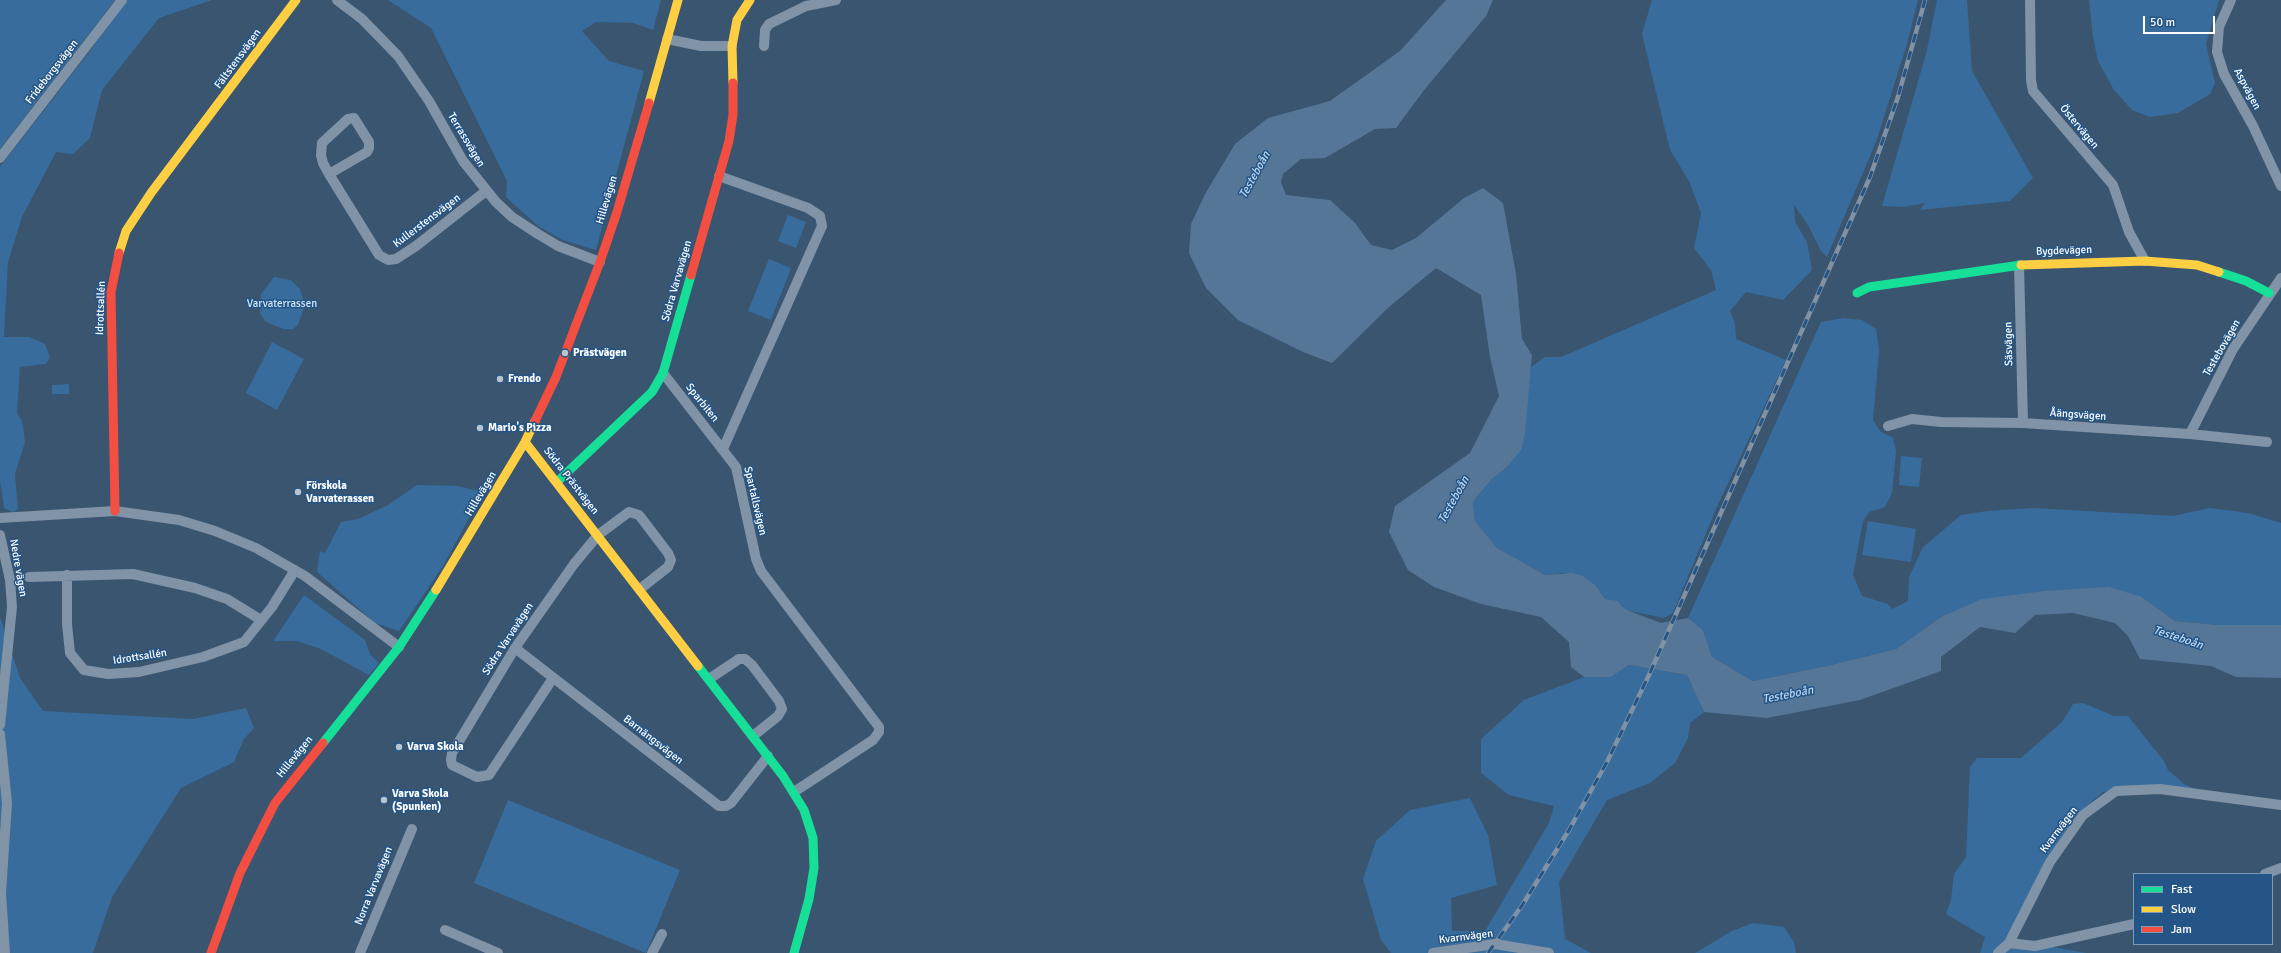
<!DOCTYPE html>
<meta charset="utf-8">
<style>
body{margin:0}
#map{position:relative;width:2281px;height:953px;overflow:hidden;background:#3a5570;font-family:Signika,sans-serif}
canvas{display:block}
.legend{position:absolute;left:2133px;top:873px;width:140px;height:72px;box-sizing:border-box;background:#245586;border:1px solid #7c99b6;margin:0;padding:5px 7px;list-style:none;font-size:12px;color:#fff}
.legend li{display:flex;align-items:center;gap:8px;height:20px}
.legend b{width:20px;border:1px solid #7c99b6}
.scale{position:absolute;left:2143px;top:16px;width:72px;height:18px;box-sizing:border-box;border:2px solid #fff;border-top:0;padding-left:5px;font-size:12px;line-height:14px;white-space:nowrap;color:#fff;-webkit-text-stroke:3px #245586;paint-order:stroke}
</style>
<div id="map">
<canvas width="2281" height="953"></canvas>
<ul class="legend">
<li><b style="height:5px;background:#16e098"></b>Fast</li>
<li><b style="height:5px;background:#ffcf43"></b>Slow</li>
<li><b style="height:5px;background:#f24e42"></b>Jam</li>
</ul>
<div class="scale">50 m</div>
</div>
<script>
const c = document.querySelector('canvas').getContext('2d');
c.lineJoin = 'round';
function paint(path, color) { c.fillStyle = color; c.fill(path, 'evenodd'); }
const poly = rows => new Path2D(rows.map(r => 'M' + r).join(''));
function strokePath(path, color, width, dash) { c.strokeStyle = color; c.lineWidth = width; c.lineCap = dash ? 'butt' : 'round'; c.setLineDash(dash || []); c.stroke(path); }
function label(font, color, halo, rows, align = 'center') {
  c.font = font + ' Signika,sans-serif'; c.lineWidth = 3; c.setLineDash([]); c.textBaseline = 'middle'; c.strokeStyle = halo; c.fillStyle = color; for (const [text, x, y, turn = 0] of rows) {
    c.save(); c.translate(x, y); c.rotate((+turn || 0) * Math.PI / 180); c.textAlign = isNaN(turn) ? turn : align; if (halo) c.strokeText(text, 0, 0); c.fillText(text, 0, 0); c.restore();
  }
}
paint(poly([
 [0,0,115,0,0,149],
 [126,0,212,0,159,18,102,90,90,138,73,154,56,152,22,217,8,262,4,337,29,337,45,344,50,357,46,364,20,367,17,413,22,421,25,442,15,474,18,509,13,512,4,508,0,481,0,167,90,51],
 [388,0,661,0,653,30,633,23,596,22,582,31,609,61,644,71,596,250,563,240,538,226,506,197,507,181,431,28],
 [1652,0,1918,0,1907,44,1876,142,1827,257,1821,251,1808,225,1794,205,1795,222,1807,242,1812,270,1783,300,1746,292,1730,311,1735,324,1736,339,1786,360,1716,509,1673,613,1664,618,1629,611,1605,599,1596,586,1563,573,1545,575,1515,559,1497,548,1475,521,1473,504,1475,499,1492,479,1506,468,1528,395,1531,367,1545,357,1561,357,1716,290,1711,270,1694,248,1701,213,1689,181,1670,150,1642,34],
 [1937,0,1967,0,1972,71,2033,178,2010,201,1920,210,1925,203,1904,207,1882,206,1926,54],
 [2089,0,2219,0,2206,44,2215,83,2210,94,2178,113,2150,117,2132,110,2114,90,2098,61,2093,37],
 [788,215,806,222,796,248,778,241],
 [769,259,791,268,771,320,748,311],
 [274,277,291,280,300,289,305,305,298,325,293,329,284,329,273,325,265,321,260,313,261,294],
 [1844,318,1862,320,1876,329,1879,350,1873,420,1880,431,1893,438,1896,451,1892,493,1885,507,1869,512,1863,521,1853,575,1862,596,1888,604,1892,609,1908,601,1909,577,1923,547,1961,515,1987,511,2033,508,2173,516,2210,508,2248,513,2281,523,2281,625,2219,625,2175,621,2142,597,1941,617,1896,649,1831,665,1753,681,1712,657,1703,630,1688,618,1821,322],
 [272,342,304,359,277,410,246,393],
 [69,384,69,394,52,394,52,385],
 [1901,456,1922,458,1919,487,1899,485],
 [417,485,458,486,483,492,443,566,399,631,375,623,317,572,320,551,325,553,341,522,358,519,388,505],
 [1868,521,1916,529,1911,562,1862,555],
 [304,595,365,640,370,654,379,663,369,675,321,649,297,641,273,641],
 [0,617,20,678,43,711,193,719,246,708,254,728,244,739,234,762,181,788,112,897,93,953,0,953],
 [1629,665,1687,675,1704,712,1690,723,1688,738,1675,763,1650,783,1607,800,1559,882,1565,939,1591,953,1391,953,1381,940,1363,879,1376,841,1410,810,1470,798,1488,835,1497,885,1451,898,1452,931,1485,931,1549,823,1554,806,1509,795,1481,773,1481,739,1524,700,1584,677,1611,677],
 [2083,703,2114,716,2128,716,2164,761,2168,770,2184,784,2194,788,2128,787,2103,792,2077,814,2052,857,2009,939,2086,953,1980,953,1985,937,1946,914,1951,900,1954,874,1966,857,1970,767,1977,758,2021,758,2062,722,2073,704],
 [508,800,680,870,646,953,474,883],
 [1753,923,1784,927,1794,942,1796,953,1695,953,1732,931]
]), '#386c9c');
paint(poly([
 [1446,0,1493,0,1486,16,1425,89,1396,128,1375,129,1325,158,1301,159,1283,174,1281,182,1286,195,1330,200,1355,223,1371,245,1392,250,1416,238,1464,198,1483,188,1503,203,1516,274,1522,339,1532,355,1525,434,1521,450,1506,468,1492,479,1475,499,1473,504,1475,521,1497,548,1545,575,1572,573,1583,576,1596,586,1605,599,1618,601,1622,607,1629,611,1661,623,1688,618,1703,630,1712,657,1753,681,1831,665,1896,649,1941,617,1982,599,2045,591,2109,587,2142,597,2175,621,2219,625,2281,625,2281,678,2236,677,2211,666,2140,659,2128,636,2115,623,2073,613,2035,615,2015,633,1980,627,1941,657,1941,671,1860,700,1767,718,1704,712,1687,675,1629,665,1611,677,1584,677,1571,667,1569,642,1541,617,1481,604,1434,587,1408,570,1389,532,1395,506,1470,453,1499,396,1490,357,1481,295,1436,268,1389,307,1332,363,1303,352,1238,320,1206,288,1189,253,1191,224,1205,194,1235,144,1268,118,1330,101,1400,51]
]), '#557697');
strokePath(poly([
 [337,0,362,19,398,56,429,101,463,161,496,202,512,217,538,234,558,246,600,262],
 [2030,0,2031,80,2033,91,2113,185,2129,232,2145,261],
 [2231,0,2219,27,2217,52,2224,74,2253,126,2281,186],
 [667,39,701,46,732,46],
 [764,46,765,30,769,24,806,6,836,0],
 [0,158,122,0],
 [329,174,367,152,369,148,369,142,354,118,348,119,322,143,321,155,323,163,329,174,379,255,388,260,396,259,416,246,486,191],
 [719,176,808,208,820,216,822,226,723,449],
 [2019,265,2023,423],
 [663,373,736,467,756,559,761,571,879,727,879,732,873,740,794,792],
 [1888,426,1912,419,1941,422,2023,423,2190,434,2267,442],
 [2190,434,2233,349,2281,278],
 [0,518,115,511,179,520,215,531,256,548,305,576,399,647],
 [0,535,10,580,12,607,0,725],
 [67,575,67,624,70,653,84,670,108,674,139,672,203,657,244,642,272,607,295,570],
 [29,577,133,574,195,588,227,599,261,620],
 [515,648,719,806,726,806,731,803,768,756],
 [553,678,489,775,477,777,452,765,451,760,452,753,515,648,574,564,598,535,629,512,639,515,668,553,671,560,668,567,640,589],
 [709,679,739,659,745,659,752,665,779,701,782,709,778,716,753,736],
 [0,734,7,803,1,893,5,953],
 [2265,874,2281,868],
 [445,930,498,953],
 [2009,943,2035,946,2134,924],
 [360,953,412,829],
 [652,953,662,934],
 [1433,953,1495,944,1549,953],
 [1998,953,2009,943,2050,862,2083,815,2116,791,2160,789,2281,805]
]), '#8193a6', 10);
strokePath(poly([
 [2219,272,2246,281,2269,293],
 [1857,293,1869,287,2021,265],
 [557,482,652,392,663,373,691,275],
 [698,666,783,776,804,810,813,838,814,868,809,899,794,953],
 [323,743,399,647,436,590]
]), '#16e098', 9);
strokePath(poly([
 [733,83,732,46,737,20,750,0],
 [649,103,678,0],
 [119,253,126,231,151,193,296,0],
 [2021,265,2145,261,2197,265,2219,272],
 [525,442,698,666],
 [436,590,525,442,535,421]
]), '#ffcf43', 9);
strokePath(poly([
 [691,275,729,141,733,115,733,83],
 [535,421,556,377,600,262,617,212,649,103],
 [115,511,111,292,119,253],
 [211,953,240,873,275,803,323,743]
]), '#f24e42', 9);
const rail = poly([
 [1488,953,1523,904,1569,830,1607,762,1649,675,1870,177,1898,97,1925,0]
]);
strokePath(rail, '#8192a4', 4.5);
strokePath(rail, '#245586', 3, [9]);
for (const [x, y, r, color] of [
 [565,353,4,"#bac4cd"],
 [500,379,4,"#bac4cd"],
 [480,428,4,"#bac4cd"],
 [298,492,4,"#bac4cd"],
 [399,747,4,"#bac4cd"],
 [384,800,4,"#bac4cd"]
]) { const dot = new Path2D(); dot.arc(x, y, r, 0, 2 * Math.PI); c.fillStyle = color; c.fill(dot); strokePath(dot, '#245586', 1.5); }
label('11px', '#fff', '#245586', [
 ["Fältstensvägen",238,59,-54],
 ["Frideborgsvägen",52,72,-52],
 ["Aspvägen",2247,89,62],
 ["Östervägen",2079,127,50],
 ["Terrassvägen",466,140,59],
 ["Hillevägen",607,200,-73],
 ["Kullerstensvägen",427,221,-37],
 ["Bygdevägen",2064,251,-2],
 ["Södra Varvavägen",677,281,-74],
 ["Idrottsallén",101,308,-88],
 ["Säsvägen",2009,344,-91],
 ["Testebovägen",2222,348,-60],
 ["Sparbiten",702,403,51],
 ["Åängsvägen",2078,415,4],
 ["Södra Prästvägen",571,481,52],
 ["Hillevägen",481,494,-59],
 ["Spartallsvägen",755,501,77],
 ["Nedre vägen",18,568,80],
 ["Södra Varvavägen",508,639,-57],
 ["Idrottsallén",140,657,-9],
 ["Barnängsvägen",653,740,38],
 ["Hillevägen",295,757,-51],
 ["Kvarnvägen",2059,830,-53],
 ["Norra Varvavägen",374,886,-68],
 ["Kvarnvägen",1466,937,-7]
]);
label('11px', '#d2e5f7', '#245586', [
 ["Varvaterrassen",282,304]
]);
label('bold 11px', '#fff', '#245586', [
 ["Prästvägen",573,353],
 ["Frendo",508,379],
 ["Mario's Pizza",488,428],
 ["Förskola",306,486],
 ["Varvaterassen",306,499],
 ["Varva Skola",407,747],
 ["Varva Skola",392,794],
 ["(Spunken)",392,807]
], 'left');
label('italic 12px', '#bad6f0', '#245586', [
 ["Testeboån",1255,175,-61],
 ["Testeboån",1454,500,-61],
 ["Testeboån",2178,638,18],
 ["Testeboån",1788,695,-11]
]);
</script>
